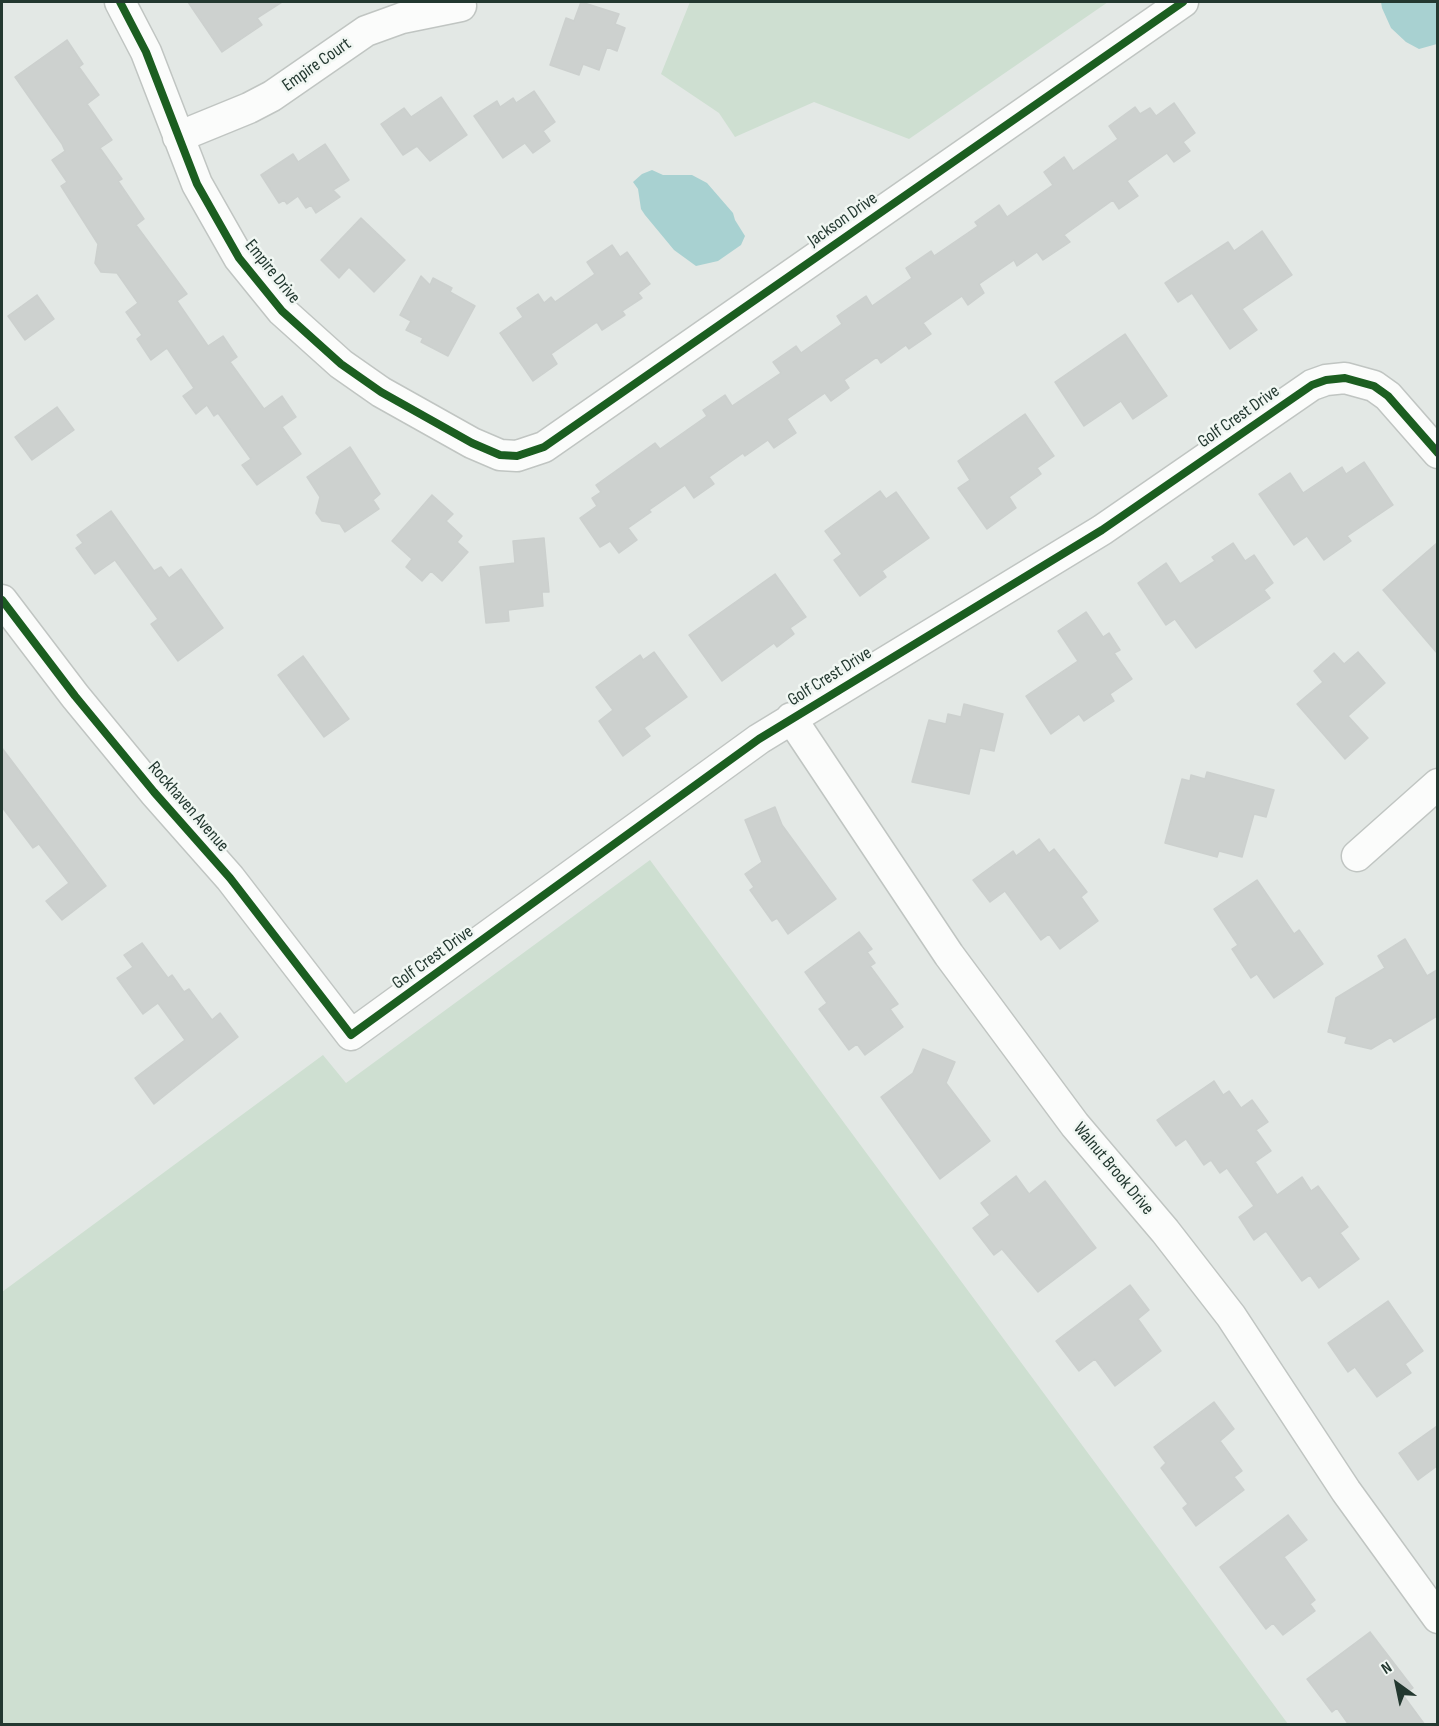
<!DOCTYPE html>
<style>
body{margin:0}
#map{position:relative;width:1439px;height:1726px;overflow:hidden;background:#e3e8e5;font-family:"Sofia Sans Condensed",sans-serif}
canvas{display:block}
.frame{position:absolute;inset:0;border:3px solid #233830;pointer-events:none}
.north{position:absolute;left:1367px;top:1654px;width:60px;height:60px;-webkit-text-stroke:4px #f1f7f3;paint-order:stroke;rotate:327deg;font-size:16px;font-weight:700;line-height:24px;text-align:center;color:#233830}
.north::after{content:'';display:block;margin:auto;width:21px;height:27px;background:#233830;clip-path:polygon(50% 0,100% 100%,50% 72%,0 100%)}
</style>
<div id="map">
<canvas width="1439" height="1726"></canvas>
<div class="frame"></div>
<div class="north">N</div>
</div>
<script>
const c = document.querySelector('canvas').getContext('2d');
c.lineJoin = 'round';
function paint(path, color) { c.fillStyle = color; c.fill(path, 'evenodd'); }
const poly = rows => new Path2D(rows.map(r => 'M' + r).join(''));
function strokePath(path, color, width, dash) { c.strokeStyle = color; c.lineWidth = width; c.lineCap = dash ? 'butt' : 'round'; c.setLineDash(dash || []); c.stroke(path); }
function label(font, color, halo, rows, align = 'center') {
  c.font = font + ' "Sofia Sans Condensed",sans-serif'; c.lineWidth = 5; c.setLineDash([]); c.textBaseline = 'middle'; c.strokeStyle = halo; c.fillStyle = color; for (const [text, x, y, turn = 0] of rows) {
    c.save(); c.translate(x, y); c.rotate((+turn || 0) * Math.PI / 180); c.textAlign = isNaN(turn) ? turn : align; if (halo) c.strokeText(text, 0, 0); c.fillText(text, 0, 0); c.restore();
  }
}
paint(poly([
 [690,2,1108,2,909,139,814,102,735,137,719,113,661,74],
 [650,860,1288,1724,2,1724,2,1292,323,1055,346,1083]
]), '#cedfd1');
paint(poly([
 [1381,2,1437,2,1437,44,1419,49,1406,42,1391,28,1382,8],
 [652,170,663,175,692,175,707,183,733,213,735,220,745,236,741,245,718,261,696,266,674,250,645,215,641,209,638,189,633,182,642,174]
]), '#a8d1d1');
const building = poly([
 [188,2,282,2,257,18,262,25,222,52,188,2],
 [581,2,619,14,615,24,625,28,617,51,607,47,599,70,583,64,579,75,550,65,566,18,574,21,581,2],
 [67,40,83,64,79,67,99,95,87,104,112,140,100,148,122,179,118,181,144,219,136,225,187,294,177,301,208,346,223,336,237,357,230,362,264,409,282,396,296,417,282,427,301,454,257,485,242,465,251,459,218,413,214,416,207,405,196,414,183,396,194,388,167,348,151,360,137,339,142,335,126,312,138,303,117,273,101,272,95,263,98,244,61,186,67,182,52,160,65,151,62,144,15,77,67,40],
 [534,91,555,122,543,131,550,141,533,153,525,143,503,158,474,116,497,101,500,107,513,98,516,103,534,91],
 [441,97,467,135,430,161,417,146,403,155,381,124,404,108,411,117,441,97],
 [1174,103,1195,133,1183,142,1190,151,1174,162,1167,153,1127,181,1138,196,1119,209,1113,200,1064,235,1070,242,1043,260,1037,252,1017,266,1014,260,979,284,984,293,968,305,962,296,923,323,931,334,909,349,906,345,881,363,877,357,844,380,849,388,831,401,825,393,787,419,796,433,774,448,768,440,745,456,743,453,709,477,714,484,694,498,685,485,649,510,651,512,628,528,637,540,619,553,610,541,600,547,580,518,597,506,592,498,601,492,596,485,655,443,660,449,707,416,703,410,725,395,732,406,781,373,773,362,796,346,801,353,842,324,837,316,866,296,872,306,912,278,906,268,931,251,934,256,978,226,975,222,999,205,1007,217,1053,185,1044,172,1064,157,1073,171,1118,139,1109,126,1135,107,1140,114,1150,108,1156,116,1174,103],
 [325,144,349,180,333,190,340,197,316,213,311,205,306,208,298,196,287,204,284,200,279,203,261,175,293,154,298,162,325,144],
 [361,218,405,260,374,292,349,267,339,278,321,260,361,218],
 [1262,231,1292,275,1242,309,1257,330,1230,349,1192,293,1178,302,1165,283,1228,242,1234,251,1262,231],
 [612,245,620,257,627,252,650,284,638,293,642,298,622,311,625,315,602,330,597,322,551,354,557,364,533,381,500,333,523,317,517,308,538,294,544,303,551,297,555,302,595,274,587,262,612,245],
 [421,276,430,285,433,278,452,288,450,292,475,306,448,356,421,342,423,338,406,330,411,321,400,315,421,276],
 [37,295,54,319,25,340,8,316,37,295],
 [1125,334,1167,396,1133,419,1121,401,1084,426,1055,382,1125,334],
 [57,407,74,430,32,460,15,437,57,407],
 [1025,414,1054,456,1037,468,1041,474,1009,497,1016,508,987,529,958,488,970,480,958,461,1025,414],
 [350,447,380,494,373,500,379,509,345,532,340,524,322,521,316,513,320,497,307,477,350,447],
 [1364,462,1393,505,1347,536,1351,541,1324,560,1307,536,1294,545,1259,494,1290,473,1303,493,1342,467,1346,474,1364,462],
 [880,491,886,499,896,492,929,538,882,571,886,577,860,596,834,560,842,554,825,531,880,491],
 [432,495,453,514,446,521,462,536,457,542,468,552,442,581,431,571,422,581,406,567,412,559,392,541,432,495],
 [111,511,154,571,161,567,169,578,181,569,223,628,178,661,151,624,158,619,115,560,95,574,76,548,83,543,77,535,111,511],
 [544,538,549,592,542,592,543,606,508,610,509,621,486,623,480,567,515,563,513,541,544,538],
 [1233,543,1245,561,1254,555,1273,583,1264,590,1270,598,1196,648,1175,619,1166,625,1138,583,1166,563,1180,584,1215,561,1212,557,1233,543],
 [1437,543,1437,653,1383,590,1437,543],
 [775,574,806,617,790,628,794,634,777,647,774,643,722,681,689,635,775,574],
 [1086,612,1103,637,1109,633,1120,650,1114,653,1132,679,1110,694,1114,701,1084,721,1079,714,1051,734,1026,696,1078,661,1058,631,1086,612],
 [654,652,687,697,644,728,650,736,623,756,599,721,613,710,596,687,640,655,643,660,654,652],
 [1358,652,1385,683,1348,716,1368,738,1345,759,1297,704,1323,682,1314,671,1334,653,1344,664,1358,652],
 [303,656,349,719,324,737,278,675,303,656],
 [964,704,1003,714,994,751,980,748,969,794,912,782,929,720,946,724,948,714,961,717,964,704],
 [2,748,106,886,62,920,46,901,69,883,39,844,33,848,2,807,2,748],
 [1207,772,1274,790,1266,817,1254,814,1242,857,1219,851,1217,857,1165,843,1182,779,1190,781,1191,775,1205,779,1207,772],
 [775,807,782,825,836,899,788,934,777,918,772,921,750,890,754,887,745,874,762,862,745,820,775,807],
 [1039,839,1049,853,1054,849,1087,892,1081,897,1098,921,1060,949,1049,934,1041,940,1005,891,990,902,973,880,1013,851,1016,856,1039,839],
 [1257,880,1294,934,1299,930,1323,964,1274,998,1257,974,1251,978,1232,949,1238,945,1214,909,1257,880],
 [859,932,872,949,867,952,875,963,870,966,898,1004,890,1009,903,1027,865,1055,857,1044,849,1050,819,1009,827,1003,805,972,859,932],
 [1405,939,1427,976,1437,970,1437,1016,1394,1042,1391,1037,1371,1049,1345,1043,1347,1037,1328,1032,1336,998,1385,968,1378,956,1405,939],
 [142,943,168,978,172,975,184,992,189,989,212,1020,220,1013,238,1037,154,1104,135,1078,185,1040,158,1003,143,1014,117,978,133,967,124,955,142,943],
 [923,1049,955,1062,946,1083,990,1141,940,1179,881,1097,913,1073,923,1049],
 [1214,1081,1223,1095,1229,1091,1241,1108,1252,1100,1268,1122,1256,1130,1271,1151,1255,1162,1277,1195,1302,1177,1311,1191,1318,1186,1348,1227,1340,1233,1359,1259,1319,1288,1310,1275,1302,1281,1266,1231,1254,1240,1239,1217,1254,1206,1227,1168,1220,1173,1211,1160,1204,1165,1186,1139,1176,1146,1157,1120,1214,1081],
 [1016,1176,1029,1194,1045,1181,1096,1248,1038,1292,1002,1249,994,1255,973,1228,990,1215,981,1203,1016,1176],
 [1130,1285,1149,1310,1138,1319,1161,1351,1115,1386,1095,1359,1079,1371,1056,1341,1130,1285],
 [1388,1301,1423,1351,1405,1364,1411,1373,1377,1397,1355,1367,1348,1372,1328,1343,1388,1301],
 [1214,1402,1234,1429,1220,1441,1242,1471,1234,1477,1244,1490,1196,1526,1183,1508,1188,1504,1161,1468,1166,1463,1154,1447,1214,1402],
 [1437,1426,1437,1466,1418,1480,1399,1453,1437,1426],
 [1288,1515,1307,1540,1284,1557,1315,1600,1310,1604,1315,1611,1283,1635,1273,1623,1266,1629,1220,1567,1288,1515],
 [1370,1632,1413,1688,1403,1695,1425,1725,1349,1725,1337,1708,1332,1712,1307,1679,1370,1632]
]);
paint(building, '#cdd1cf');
strokePath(building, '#ccd0ce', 1.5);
const street = poly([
 [120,2,146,52,197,184,239,258,282,311,341,364,381,392,472,443,500,455,517,456,544,447,1183,2],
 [178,137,249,108,272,96,366,31,402,18,461,6],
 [2,600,75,696,154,792,230,878,351,1035,759,739,1102,530,1312,385,1326,380,1345,378,1374,386,1388,396,1438,453],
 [791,718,949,955,1075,1125,1165,1231,1231,1316,1346,1491,1438,1618],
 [1357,856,1438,784]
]);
strokePath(street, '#c0c5c2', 33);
strokePath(street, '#fbfcfb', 30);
strokePath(poly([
 [120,2,146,52,197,184,239,258,282,311,341,364,381,392,472,443,500,455,517,456,544,447,1183,2],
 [2,600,75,696,154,792,230,878,351,1035,759,739,1102,530,1312,385,1326,380,1345,378,1374,386,1388,396,1438,453]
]), '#1b5e20', 8);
label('18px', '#233830', '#f1f7f3', [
 ["Empire Court",317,65,-35],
 ["Jackson Drive",843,220,-35],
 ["Empire Drive",272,272,51],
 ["Golf Crest Drive",1239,417,-35],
 ["Golf Crest Drive",830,677,-32],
 ["Rockhaven Avenue",188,807,49],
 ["Golf Crest Drive",433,958,-36],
 ["Walnut Brook Drive",1113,1169,50]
]);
</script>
